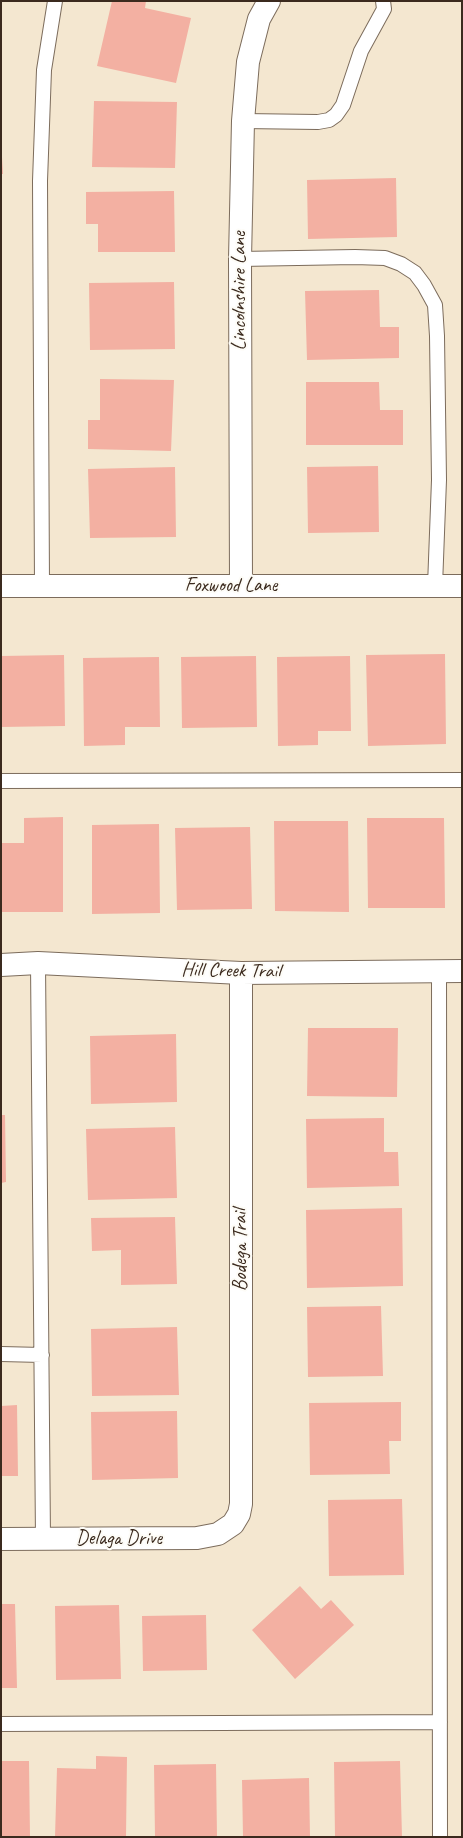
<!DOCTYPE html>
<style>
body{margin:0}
#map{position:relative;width:463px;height:1838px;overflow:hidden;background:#f4e7d0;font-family:Caveat,sans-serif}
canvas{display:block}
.frame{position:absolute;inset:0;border:2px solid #3b2a1e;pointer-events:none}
</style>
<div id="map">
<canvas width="463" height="1838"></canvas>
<div class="frame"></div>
</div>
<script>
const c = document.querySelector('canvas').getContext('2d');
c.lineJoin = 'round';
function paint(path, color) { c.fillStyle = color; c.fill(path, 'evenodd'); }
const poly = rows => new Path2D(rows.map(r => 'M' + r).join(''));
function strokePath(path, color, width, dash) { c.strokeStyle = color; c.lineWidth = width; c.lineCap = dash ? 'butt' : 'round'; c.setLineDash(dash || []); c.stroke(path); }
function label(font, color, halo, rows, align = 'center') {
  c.font = font + ' Caveat,sans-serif'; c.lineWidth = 4; c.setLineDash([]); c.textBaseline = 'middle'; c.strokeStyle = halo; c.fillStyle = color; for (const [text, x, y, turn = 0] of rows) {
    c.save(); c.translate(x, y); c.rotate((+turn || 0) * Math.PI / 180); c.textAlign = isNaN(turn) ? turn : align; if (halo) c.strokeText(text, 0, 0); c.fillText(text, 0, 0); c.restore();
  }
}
paint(poly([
 [112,1,146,1,145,8,191,18,176,83,97,66],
 [94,101,177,102,175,168,92,167],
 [1,157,2,157,3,174,1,174],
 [396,178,397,237,308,239,307,180],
 [174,191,175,252,98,252,98,224,86,224,86,192],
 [174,282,175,349,90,350,89,283],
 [379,290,380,327,399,327,399,358,307,360,305,291],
 [100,379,174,380,171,451,88,449,88,420,100,420],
 [306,382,379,382,380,410,403,410,403,445,306,445],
 [378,466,379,532,308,533,307,467],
 [175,467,176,537,90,538,88,469],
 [445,654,446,744,368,746,366,655],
 [64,655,65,726,1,727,1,656],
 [256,656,257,727,182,728,181,657],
 [350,656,351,731,318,731,318,745,278,746,277,657],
 [159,657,160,727,125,727,125,745,84,746,83,658],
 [63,817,63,912,1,912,1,843,24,843,24,818],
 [367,818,444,818,445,908,368,908],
 [274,821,348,821,349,912,275,911],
 [159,824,160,913,92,914,92,825],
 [250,827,252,909,177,910,175,828],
 [308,1028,398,1028,397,1097,307,1096],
 [176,1034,177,1102,91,1104,90,1036],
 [1,1115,5,1115,6,1182,1,1183],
 [384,1118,384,1152,398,1152,399,1186,307,1188,306,1119],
 [175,1127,177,1198,88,1200,86,1129],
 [402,1208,403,1286,307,1288,306,1210],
 [175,1217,177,1284,121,1285,121,1250,92,1251,91,1218],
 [381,1306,383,1376,308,1377,307,1307],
 [177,1327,179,1395,92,1396,91,1329],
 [401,1402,401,1441,389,1441,390,1474,310,1475,309,1403],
 [17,1405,18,1476,1,1476,1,1406],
 [177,1411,178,1478,92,1480,91,1412],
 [402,1499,404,1575,329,1576,328,1500],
 [300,1586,321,1609,331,1600,354,1625,295,1679,252,1630],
 [1,1604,15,1604,17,1688,1,1688],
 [119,1605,121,1679,56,1680,55,1606],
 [206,1615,207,1670,143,1671,142,1616],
 [96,1756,127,1757,126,1837,55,1837,57,1768,96,1769],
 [1,1761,29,1761,30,1837,1,1837],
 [400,1761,402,1837,335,1837,334,1762],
 [216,1764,217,1837,155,1837,154,1765],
 [309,1778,310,1837,243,1837,242,1780]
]), '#f3b0a2');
const lane = poly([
 [243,121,318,122,329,120,336,115,343,105,361,51,384,9,383,1],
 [240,259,355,257,385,258,401,264,415,273,424,285,435,305,437,336,439,480,435,586],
 [42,586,40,181,44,70,55,1],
 [1,781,462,780],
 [38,963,43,1539],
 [439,971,440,1837],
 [1,1354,42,1355],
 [1,1724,440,1722]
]);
const street = poly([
 [1,586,462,586],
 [241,586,240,259,243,121,248,62,259,19,269,1],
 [1,965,38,963,241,973,462,971],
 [1,1539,197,1538,218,1534,233,1524,239,1514,241,1504,241,973]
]);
strokePath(lane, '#7c6c5c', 16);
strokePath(street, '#7c6c5c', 24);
strokePath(lane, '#fff', 14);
strokePath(street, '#fff', 22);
label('20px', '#3b2a1e', '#fdfcf7', [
 ["Lincolnshire Lane",240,291,-90],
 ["Foxwood Lane",231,586],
 ["Hill Creek Trail",231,971,1],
 ["Bodega Trail",241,1250,-90],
 ["Delaga Drive",119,1539]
]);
</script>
